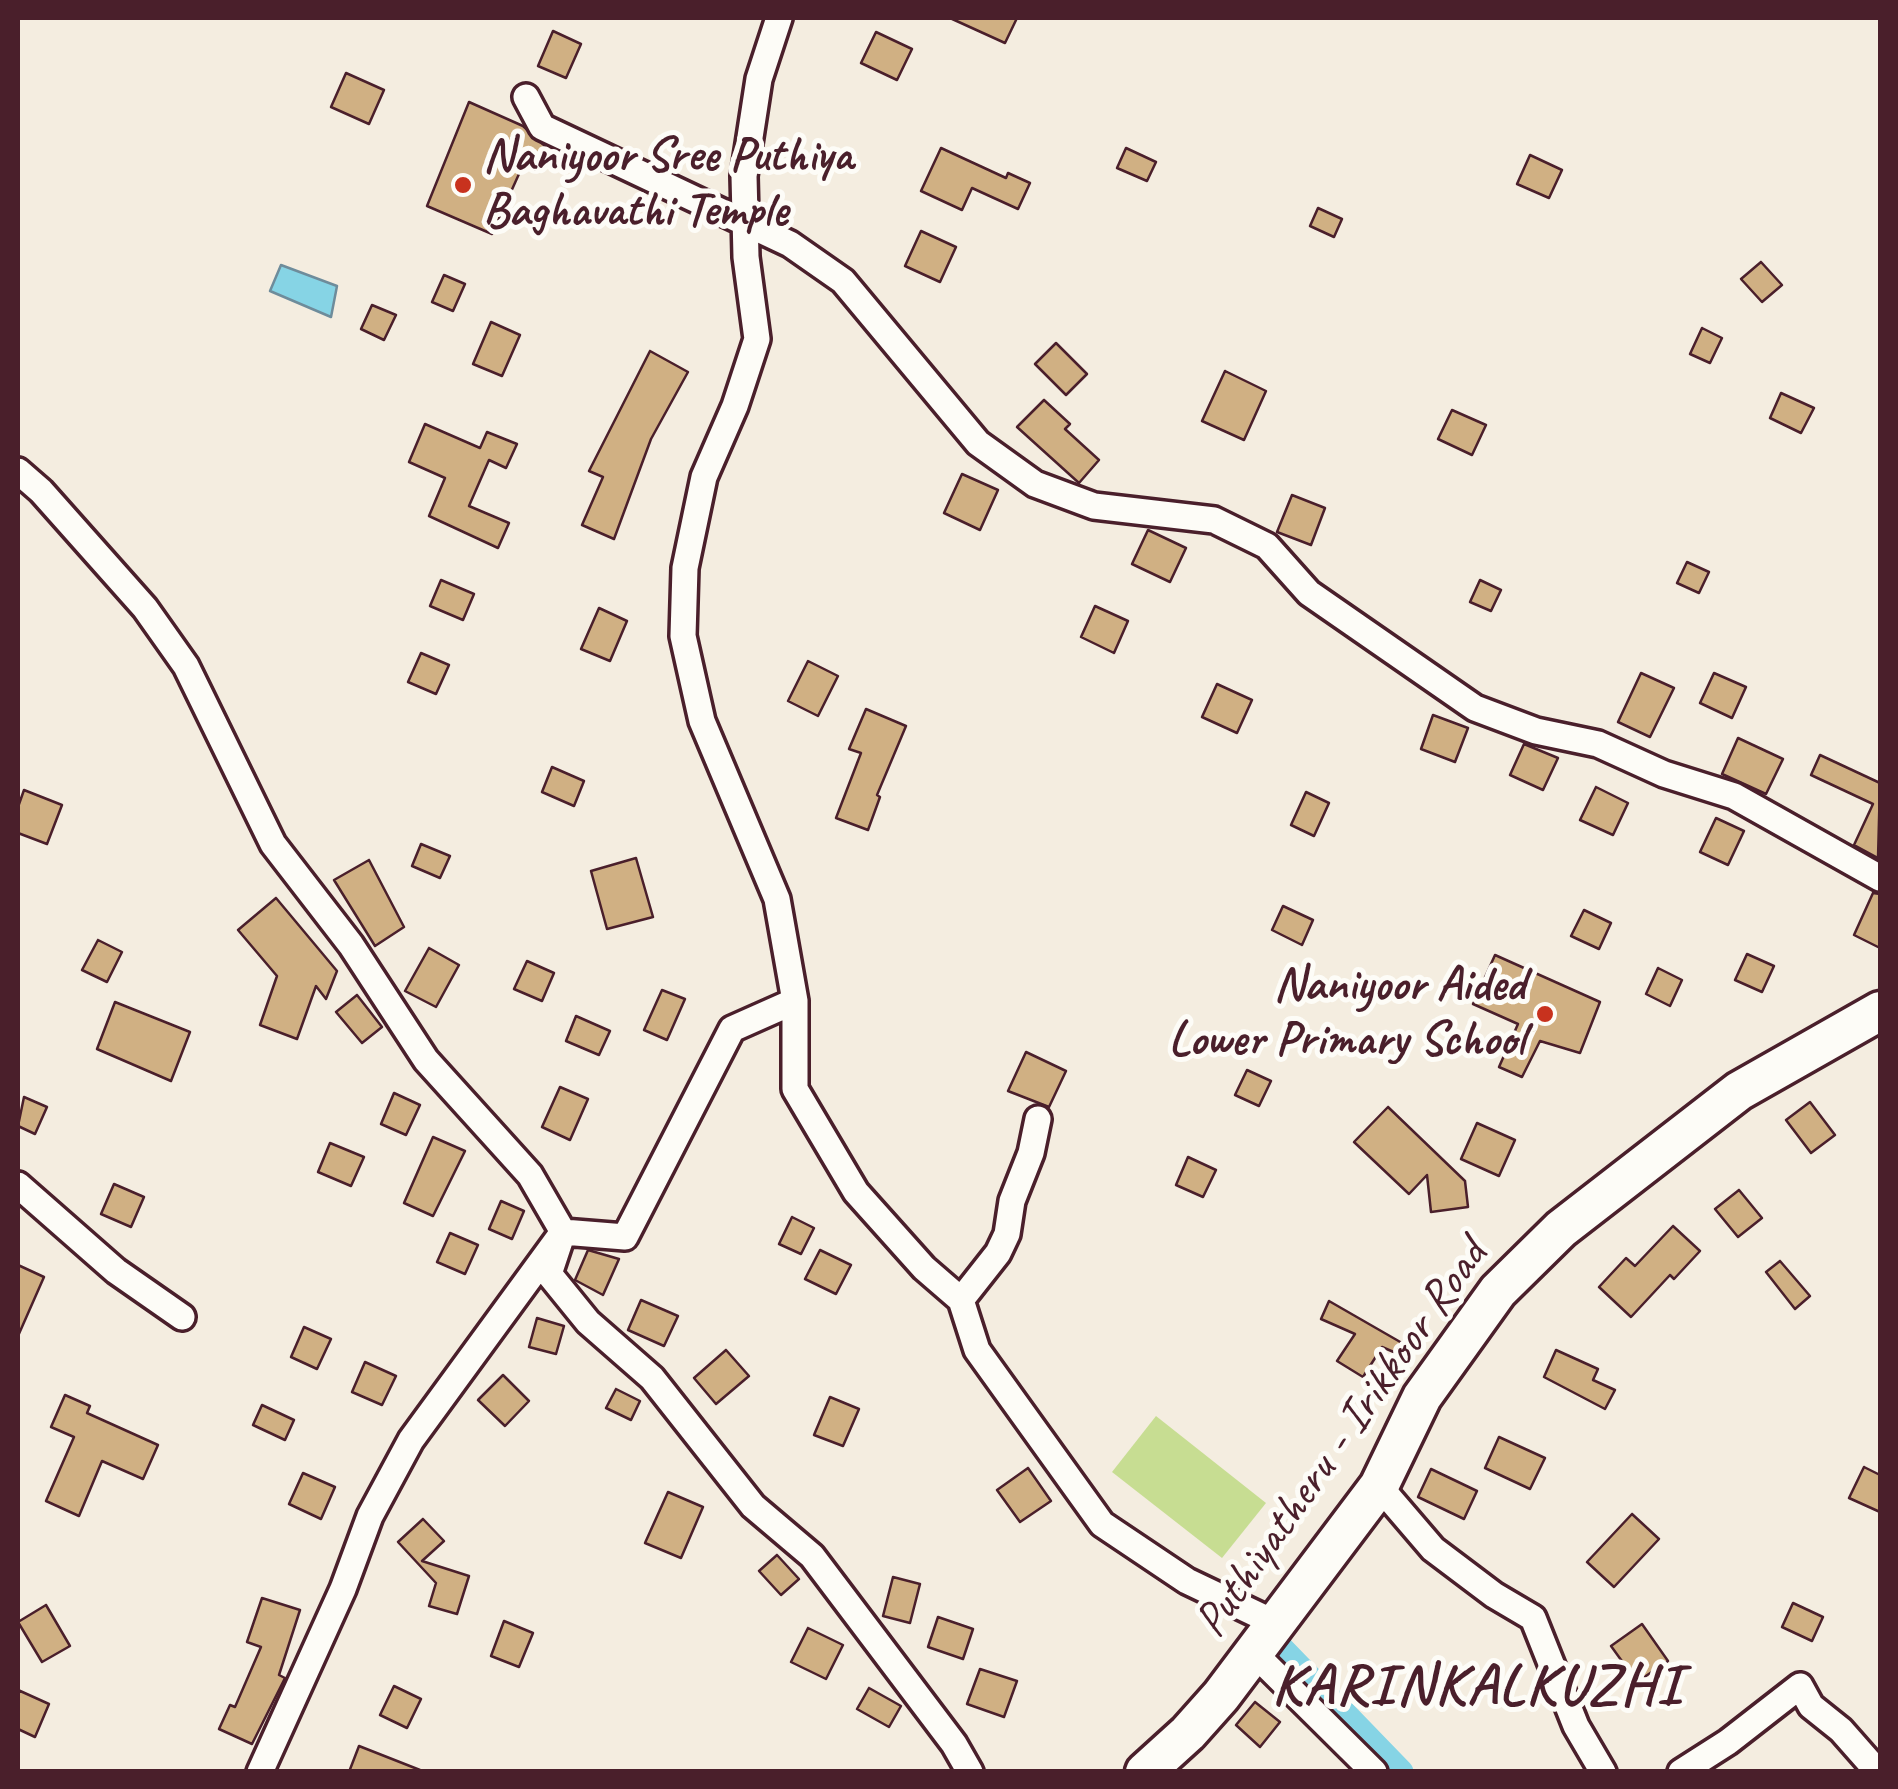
<!DOCTYPE html>
<style>
body{margin:0}
#map{position:relative;width:1898px;height:1789px;overflow:hidden;background:#f4ede0;font-family:Caveat,sans-serif}
canvas{display:block}
.frame{position:absolute;inset:0;border:20px solid #4a1f2b;pointer-events:none}
</style>
<div id="map">
<canvas width="1898" height="1789"></canvas>
<div class="frame"></div>
</div>
<script>
const c = document.querySelector('canvas').getContext('2d');
c.lineJoin = 'round';
function paint(path, color) { c.fillStyle = color; c.fill(path, 'evenodd'); }
const poly = rows => new Path2D(rows.map(r => 'M' + r).join(''));
function strokePath(path, color, width, dash) { c.strokeStyle = color; c.lineWidth = width; c.lineCap = dash ? 'butt' : 'round'; c.setLineDash(dash || []); c.stroke(path); }
function label(font, color, halo, rows, align = 'center') {
  c.font = font + ' Caveat,sans-serif'; c.lineWidth = 10; c.setLineDash([]); c.textBaseline = 'middle'; c.strokeStyle = halo; c.fillStyle = color; for (const [text, x, y, turn = 0] of rows) {
    c.save(); c.translate(x, y); c.rotate((+turn || 0) * Math.PI / 180); c.textAlign = isNaN(turn) ? turn : align; if (halo) c.strokeText(text, 0, 0); c.fillText(text, 0, 0); c.restore();
  }
}
paint(poly([
 [1156,1416,1266,1503,1222,1558,1112,1472]
]), '#c7dd92');
const water = poly([
 [281,265,337,286,331,317,270,291,281,265]
]);
paint(water, '#86d4e5');
strokePath(water, '#6e8c9b', 2.5);
strokePath(poly([
 [1279,1646,1401,1772]
]), '#86d4e5', 25);
const building = poly([
 [950,18,1017,18,1005,43,950,18],
 [553,31,581,44,566,78,538,66,553,31],
 [876,32,912,49,897,80,861,63,876,32],
 [346,73,384,90,369,124,331,107,346,73],
 [469,102,523,126,545,146,535,170,523,165,492,234,427,206,469,102],
 [941,148,1006,178,1008,173,1030,183,1018,209,972,188,962,210,921,191,941,148],
 [1126,148,1156,162,1147,181,1117,168,1126,148],
 [1530,155,1562,170,1549,198,1517,184,1530,155],
 [1318,208,1342,219,1334,237,1310,226,1318,208],
 [921,231,956,247,940,282,905,266,921,231],
 [1761,262,1782,285,1762,302,1741,279,1761,262],
 [444,275,465,284,453,311,432,302,444,275],
 [372,305,396,315,384,340,361,329,372,305],
 [491,322,520,335,502,376,473,364,491,322],
 [1702,328,1722,338,1710,363,1690,354,1702,328],
 [1056,343,1087,374,1066,395,1035,364,1056,343],
 [650,351,688,372,651,439,614,539,582,525,603,477,589,471,650,351],
 [1225,371,1266,391,1244,440,1202,421,1225,371],
 [1781,393,1814,408,1801,433,1770,418,1781,393],
 [1044,400,1070,424,1065,429,1099,460,1079,483,1017,427,1044,400],
 [1452,410,1486,425,1472,455,1438,439,1452,410],
 [425,424,480,448,487,432,517,444,506,468,489,460,469,506,509,523,498,548,429,516,445,478,409,462,425,424],
 [962,474,998,490,980,530,944,513,962,474],
 [1292,495,1325,508,1311,545,1277,532,1292,495],
 [1148,530,1186,548,1170,582,1132,564,1148,530],
 [1687,562,1709,572,1699,593,1677,583,1687,562],
 [441,580,474,594,463,620,430,606,441,580],
 [1480,580,1501,590,1491,611,1470,602,1480,580],
 [1095,606,1128,621,1114,653,1081,637,1095,606],
 [599,608,627,621,610,661,581,649,599,608],
 [421,653,449,665,436,694,408,682,421,653],
 [808,661,838,676,818,716,788,701,808,661],
 [1641,673,1674,688,1650,737,1618,722,1641,673],
 [1714,673,1746,687,1732,718,1700,703,1714,673],
 [1217,684,1252,700,1237,733,1202,717,1217,684],
 [866,709,906,726,877,795,880,797,868,830,836,818,861,753,849,749,866,709],
 [1433,715,1468,728,1455,762,1421,749,1433,715],
 [1738,738,1783,759,1766,794,1722,774,1738,738],
 [1524,744,1558,758,1543,790,1510,775,1524,744],
 [1820,755,1880,783,1878,858,1854,845,1873,804,1811,775,1820,755],
 [552,767,584,781,574,806,542,792,552,767],
 [1596,787,1628,803,1613,835,1580,820,1596,787],
 [24,790,62,805,47,844,18,833,18,807,24,790],
 [1306,792,1329,803,1314,836,1291,825,1306,792],
 [1716,818,1744,831,1728,865,1700,852,1716,818],
 [421,844,450,856,440,878,412,866,421,844],
 [636,858,653,917,607,929,591,871,636,858],
 [369,860,404,927,375,946,334,880,369,860],
 [1873,893,1880,894,1880,948,1854,935,1873,893],
 [276,898,337,971,326,999,316,986,297,1039,260,1025,277,976,238,930,276,898],
 [1283,906,1313,920,1302,945,1272,930,1283,906],
 [1584,910,1611,923,1599,949,1571,936,1584,910],
 [98,940,122,952,107,982,82,970,98,940],
 [429,948,459,965,436,1007,405,991,429,948],
 [1747,954,1774,966,1762,992,1735,980,1747,954],
 [1495,955,1600,1002,1580,1053,1540,1041,1522,1077,1499,1067,1518,1024,1473,1004,1495,955],
 [527,961,554,973,542,1001,514,989,527,961],
 [1658,968,1682,980,1670,1006,1646,994,1658,968],
 [662,990,685,999,667,1040,644,1030,662,990],
 [357,995,382,1027,362,1043,336,1012,357,995],
 [115,1002,190,1032,171,1081,97,1049,115,1002],
 [576,1016,610,1031,599,1055,566,1041,576,1016],
 [1026,1052,1066,1071,1049,1107,1008,1091,1026,1052],
 [1247,1070,1271,1081,1259,1106,1235,1095,1247,1070],
 [560,1087,588,1099,570,1140,542,1127,560,1087],
 [394,1093,420,1105,406,1135,381,1124,394,1093],
 [24,1097,47,1107,35,1134,18,1126,24,1097],
 [1810,1102,1835,1135,1811,1153,1786,1120,1810,1102],
 [1388,1107,1465,1181,1468,1207,1431,1212,1427,1175,1409,1194,1354,1142,1388,1107],
 [1477,1123,1515,1140,1499,1176,1461,1159,1477,1123],
 [433,1137,465,1151,433,1216,404,1203,433,1137],
 [330,1143,364,1157,351,1186,318,1172,330,1143],
 [1188,1157,1216,1170,1203,1197,1176,1185,1188,1157],
 [114,1184,144,1197,131,1227,101,1214,114,1184],
 [1739,1190,1762,1218,1738,1237,1715,1209,1739,1190],
 [501,1201,524,1211,512,1239,489,1229,501,1201],
 [792,1217,814,1228,801,1254,779,1244,792,1217],
 [1673,1226,1700,1251,1674,1279,1670,1275,1631,1317,1599,1287,1626,1258,1635,1266,1673,1226],
 [450,1233,478,1245,465,1274,437,1262,450,1233],
 [588,1250,619,1259,603,1295,575,1280,588,1250],
 [820,1250,851,1265,836,1294,805,1279,820,1250],
 [1780,1261,1810,1296,1795,1309,1766,1272,1780,1261],
 [18,1265,44,1277,18,1336,18,1265],
 [641,1300,678,1316,664,1346,628,1330,641,1300],
 [1329,1301,1402,1343,1396,1353,1382,1347,1363,1377,1337,1361,1355,1334,1321,1319,1329,1301],
 [537,1318,564,1326,556,1354,529,1347,537,1318],
 [304,1327,331,1339,317,1369,291,1357,304,1327],
 [726,1350,749,1376,716,1404,694,1378,726,1350],
 [1556,1350,1598,1369,1593,1380,1615,1390,1605,1409,1544,1377,1556,1350],
 [365,1362,396,1376,382,1405,352,1392,365,1362],
 [503,1375,529,1401,505,1426,478,1400,503,1375],
 [616,1389,640,1401,631,1420,606,1408,616,1389],
 [65,1395,90,1406,87,1413,158,1445,143,1479,102,1461,79,1516,46,1501,74,1437,51,1427,65,1395],
 [830,1397,859,1409,843,1446,814,1435,830,1397],
 [262,1405,294,1420,285,1440,253,1425,262,1405],
 [1499,1437,1545,1458,1530,1489,1485,1468,1499,1437],
 [1864,1467,1880,1475,1880,1512,1849,1498,1864,1467],
 [1028,1468,1051,1501,1020,1522,997,1490,1028,1468],
 [1431,1469,1477,1491,1464,1519,1418,1497,1431,1469],
 [303,1473,335,1487,321,1519,289,1504,303,1473],
 [668,1492,703,1507,681,1558,645,1543,668,1492],
 [1632,1514,1659,1539,1614,1587,1587,1562,1632,1514],
 [423,1519,444,1541,422,1561,469,1576,457,1614,429,1606,436,1583,398,1542,423,1519],
 [777,1555,799,1579,781,1595,759,1571,777,1555],
 [893,1577,920,1584,910,1623,883,1616,893,1577],
 [262,1598,300,1610,279,1675,285,1678,252,1744,219,1729,230,1705,235,1707,261,1647,247,1642,262,1598],
 [1793,1603,1823,1617,1812,1641,1782,1627,1793,1603],
 [46,1605,70,1646,42,1662,18,1622,46,1605],
 [938,1617,973,1629,963,1659,928,1647,938,1617],
 [504,1621,533,1633,519,1667,491,1656,504,1621],
 [1642,1624,1668,1661,1637,1682,1611,1646,1642,1624],
 [808,1628,843,1645,826,1679,791,1662,808,1628],
 [980,1669,1017,1681,1004,1717,967,1704,980,1669],
 [394,1686,421,1699,407,1728,380,1715,394,1686],
 [869,1688,901,1706,889,1727,857,1709,869,1688],
 [18,1690,49,1704,35,1737,18,1729,18,1690],
 [1255,1702,1280,1722,1260,1747,1236,1725,1255,1702],
 [359,1746,420,1770,419,1772,349,1772,359,1746]
]);
paint(building, '#d0b083');
strokePath(building, '#4a1f2b', 2.5);
const minor = poly([
 [779,18,759,79,744,176,746,257,757,339,735,406,704,477,685,568,683,636,702,721,777,899,795,1001,795,1089,856,1192,924,1268,961,1300,977,1350,1102,1524,1187,1581,1273,1622],
 [526,97,542,127,790,244,843,281,978,443,1035,484,1094,506,1214,520,1267,546,1309,593,1475,708,1536,731,1598,744,1664,774,1734,796,1880,878],
 [18,471,41,491,145,608,186,666,273,844,351,945,426,1060,530,1175,563,1232,549,1274,588,1322,652,1378,753,1506,812,1556,954,1744,970,1772],
 [18,1185,116,1271,182,1317],
 [961,1300,998,1253,1007,1234,1012,1201,1031,1153,1038,1119],
 [1379,1486,1433,1549,1494,1595,1533,1618,1576,1726,1603,1772],
 [1254,1653,1374,1772],
 [260,1772,343,1589,370,1516,411,1440,563,1232,625,1237,732,1029,795,1001],
 [1681,1772,1728,1742,1800,1686,1811,1706,1841,1730,1878,1772]
]);
const secondary = poly([
 [1145,1772,1188,1733,1221,1696,1379,1486,1422,1397,1498,1291,1561,1229,1739,1091,1880,1011]
]);
strokePath(minor, '#4a1f2b', 32);
strokePath(secondary, '#4a1f2b', 45);
strokePath(minor, '#fdfcf7', 25);
strokePath(secondary, '#fdfcf7', 38);
for (const [x, y, r, color] of [
 [463,185,10,"#c8321e"],
 [1545,1014,10,"#c8321e"]
]) { const dot = new Path2D(); dot.arc(x, y, r, 0, 2 * Math.PI); c.fillStyle = color; c.fill(dot); strokePath(dot, '#fdfcf7', 4); }
label('bold 48px', '#4a1f2b', '#fdfcf7', [
 ["Naniyoor Sree Puthiya",483,157],
 ["Baghavathi Temple",483,212],
 ["Naniyoor Aided",1525,986,"right"],
 ["Lower Primary School",1525,1041,"right"]
], 'left');
label('48px', '#4a1f2b', '#fdfcf7', [
 ["Puthiyatheru - Irikkoor Road",1342,1439,-55]
]);
c.letterSpacing = '2.5px';
label('bold 58px', '#4a1f2b', '#fdfcf7', [
 ["KARINKALKUZHI",1477,1688]
]);
c.letterSpacing = '0px';
</script>
